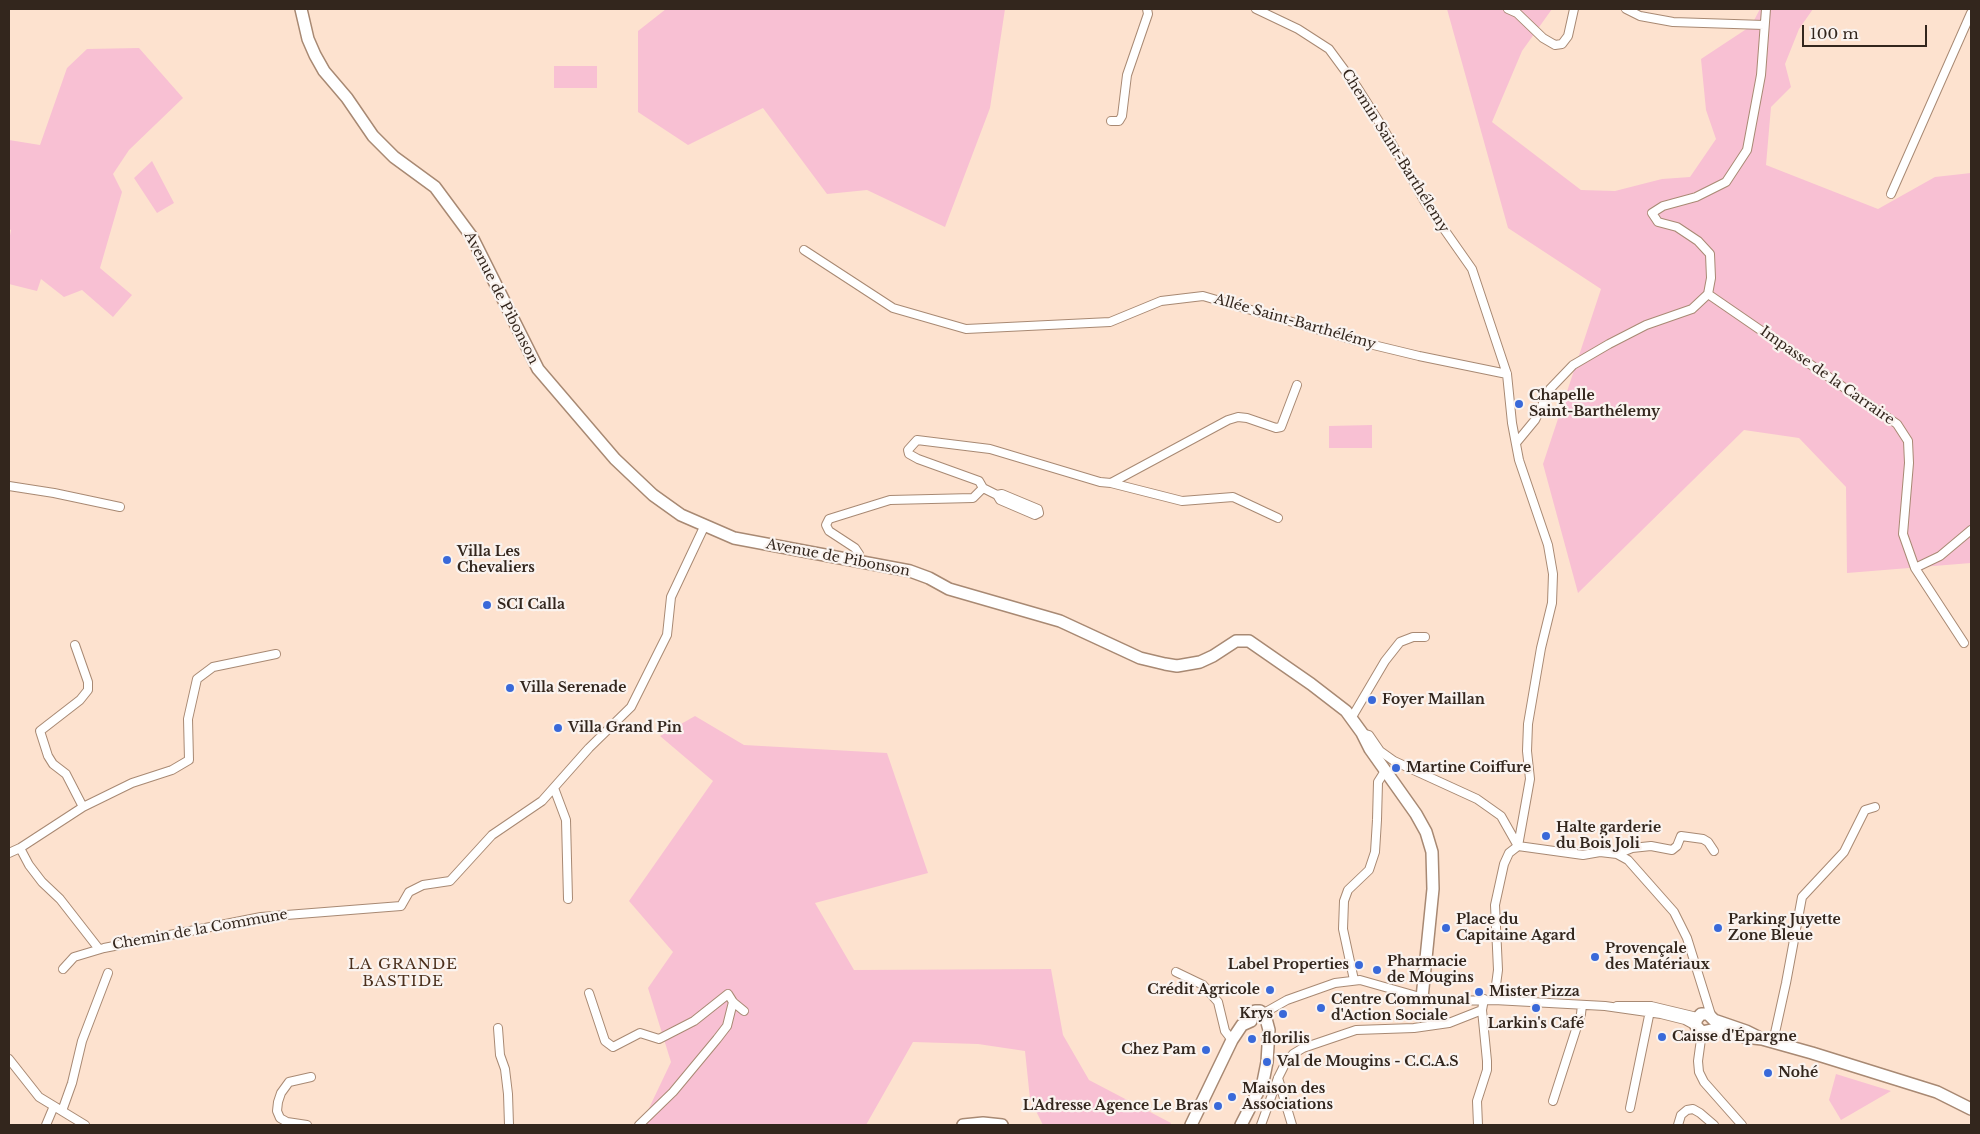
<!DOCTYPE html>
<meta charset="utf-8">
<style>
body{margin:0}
#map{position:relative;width:1980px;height:1134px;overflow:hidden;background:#fde2cf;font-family:"Libre Baskerville",serif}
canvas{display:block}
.frame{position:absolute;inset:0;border:10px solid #33261d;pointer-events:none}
.scale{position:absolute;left:1802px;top:25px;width:125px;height:22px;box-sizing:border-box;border:2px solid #33261d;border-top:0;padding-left:6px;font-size:15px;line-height:18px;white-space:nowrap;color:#33261d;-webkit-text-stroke:4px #faf3ef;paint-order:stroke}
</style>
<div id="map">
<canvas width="1980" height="1134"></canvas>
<div class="frame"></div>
<div class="scale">100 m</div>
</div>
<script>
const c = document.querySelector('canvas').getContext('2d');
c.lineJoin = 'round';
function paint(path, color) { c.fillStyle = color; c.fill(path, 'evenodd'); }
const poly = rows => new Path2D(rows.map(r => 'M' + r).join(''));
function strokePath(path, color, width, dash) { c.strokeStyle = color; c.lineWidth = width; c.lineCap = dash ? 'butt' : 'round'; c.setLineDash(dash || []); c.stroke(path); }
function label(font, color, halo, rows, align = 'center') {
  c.font = font + ' "Libre Baskerville",serif'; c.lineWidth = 4.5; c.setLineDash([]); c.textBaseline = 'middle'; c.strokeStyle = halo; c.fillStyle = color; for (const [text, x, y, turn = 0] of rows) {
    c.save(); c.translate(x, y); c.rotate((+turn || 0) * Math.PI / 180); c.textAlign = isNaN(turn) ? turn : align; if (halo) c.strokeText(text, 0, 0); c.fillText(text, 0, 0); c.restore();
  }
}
paint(poly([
 [666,9,1005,9,990,108,945,227,867,190,827,194,763,108,688,145,638,112,638,31],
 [1447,9,1552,9,1522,51,1492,122,1581,190,1615,191,1662,179,1690,177,1716,139,1706,110,1701,59,1751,26,1760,9,1813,9,1799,29,1785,64,1791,87,1771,107,1766,165,1878,209,1935,177,1971,173,1971,563,1847,573,1846,487,1799,438,1744,430,1578,593,1543,464,1601,289,1508,228],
 [139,48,183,98,129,150,113,174,122,192,100,268,132,295,113,317,82,290,64,297,41,279,37,291,9,284,9,241,11,230,9,229,9,140,40,145,67,68,87,49],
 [554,66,597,66,597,88,554,88],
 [152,161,174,203,157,213,134,178],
 [1372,425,1372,448,1329,448,1329,426],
 [695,716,744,745,887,753,928,873,815,903,854,970,1051,969,1063,1035,1089,1080,1171,1123,1170,1125,1043,1125,1030,1099,1025,1051,978,1044,913,1042,866,1125,641,1125,671,1062,648,988,673,952,629,901,713,781,660,736],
 [1836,1074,1891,1091,1841,1120,1829,1100]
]), '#f8c0d3');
const street = poly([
 [1256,9,1298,29,1329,49,1357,87,1383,128,1425,202,1472,269,1507,374,1512,423,1519,460,1548,545,1553,574,1552,603,1541,648,1528,724,1527,751,1530,779,1518,846,1509,853,1504,864,1495,905,1498,970,1494,1000],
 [1508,9,1517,13,1543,38,1555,45,1562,44,1568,36,1574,9],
 [1626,9,1640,16,1673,22,1764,25],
 [1111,121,1119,121,1122,116,1127,75,1148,14,1147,9],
 [1891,194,1971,13],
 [804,250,893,308,966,329,1110,322,1161,301,1203,296,1361,342,1419,356,1507,374],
 [1708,294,1897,424,1908,441,1909,463,1903,534,1915,568,1964,643],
 [1516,443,1535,420,1550,389,1573,365,1609,344,1646,325,1692,309,1708,294,1711,278,1710,254,1698,241,1677,227,1658,222,1652,213,1663,206,1696,197,1726,182,1747,150,1761,75,1766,9],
 [1111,483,1182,501,1233,497,1278,518],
 [9,486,54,493,120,507],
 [983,488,997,495,1000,500,1035,515,1039,513,1038,509,1002,494,997,495],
 [860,562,859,554,855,548,829,531,826,525,829,519,890,500,973,498,983,488,979,481,918,459,909,454,908,450,917,440,990,449,1100,482,1111,483,1228,420,1238,417,1247,418,1276,428,1281,427,1297,385],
 [1915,568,1940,556,1971,530],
 [75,645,88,682,88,690,80,700,40,731,48,756,53,764,66,774,83,807],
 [1352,717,1385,661,1400,642,1413,637,1425,637],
 [1362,733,1369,735,1380,751,1394,761,1477,799,1501,816,1518,846,1583,855,1600,852,1617,854,1628,860,1674,912,1687,938,1711,1015],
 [554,788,566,820,568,899],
 [20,848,29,865,42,882,60,899,99,949],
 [9,853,20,848,83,807,132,783,172,770,189,760,188,719,197,679,213,667,276,654],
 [1617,854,1632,848,1651,846,1672,850,1677,846,1681,836,1703,839,1708,842,1714,851],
 [63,969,74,957,104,948,261,917,401,906,409,892,423,885,450,881,492,835,542,801,589,748,631,707,667,635,671,597,704,527],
 [1176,972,1203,985,1218,1002,1225,1031,1232,1040],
 [1354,980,1343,929,1344,901,1348,890,1369,870,1375,852,1377,820,1378,782,1385,771],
 [589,993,605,1041,613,1047,640,1033,659,1039,694,1021,728,994,733,1002,744,1011],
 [1617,1006,1651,1006,1697,1017],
 [1264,1013,1287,1000,1335,983,1360,980,1427,999,1442,1001,1494,1000,1605,1006,1661,1014,1685,1020,1696,1026],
 [498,1028,500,1055,505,1069,508,1094,509,1125],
 [1702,1032,1698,1061,1699,1072,1704,1082,1742,1125],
 [1773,1042,1786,983,1802,897,1844,852,1865,810,1875,807],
 [9,1059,39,1097,85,1125],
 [1278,1078,1292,1125],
 [1553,1101,1581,1014,1582,1005],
 [1630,1108,1651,1006],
 [62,1111,72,1083,82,1041,108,973],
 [46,1125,54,1106],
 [307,1125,287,1122,280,1118,277,1111,278,1102,281,1093,289,1082,311,1077],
 [639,1125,673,1092,717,1039,727,1026,733,1002],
 [1261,1125,1278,1078,1285,1064,1293,1054,1303,1048,1356,1030,1414,1028,1449,1023,1482,1010,1484,999],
 [1478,1125,1477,1101,1487,1070,1487,1061,1482,1010],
 [1678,1125,1681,1115,1687,1110,1693,1109,1700,1113,1714,1125]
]);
const secondary = poly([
 [301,9,308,39,315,55,324,71,347,98,373,136,394,157,435,187,472,237,538,369,615,459,653,495,681,515,734,538,910,571,929,578,949,589,1060,621,1140,658,1165,664,1177,666,1200,662,1213,656,1236,641,1249,641,1311,684,1346,711,1362,733,1370,749,1416,814,1426,832,1432,852,1433,889,1422,998],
 [1762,1039,1746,1031,1714,1020,1708,1014,1701,1014,1696,1020,1696,1026,1702,1032,1711,1030,1724,1031,1745,1037,1762,1039,1812,1053,1937,1092,1971,1109],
 [963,1125,983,1123,1002,1125],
 [1191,1125,1232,1040,1242,1025,1251,1021],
 [1241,1125,1263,1082,1267,1062,1269,1030,1265,1015,1260,1011,1255,1011,1252,1014,1251,1021]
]);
strokePath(street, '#a88973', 10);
strokePath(secondary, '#a88973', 14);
strokePath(street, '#fff', 8);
strokePath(secondary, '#fff', 11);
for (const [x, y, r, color] of [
 [1519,404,5,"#3969d9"],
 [447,560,5,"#3969d9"],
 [487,605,5,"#3969d9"],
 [510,688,5,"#3969d9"],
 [1372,700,5,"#3969d9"],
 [558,728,5,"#3969d9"],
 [1396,768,5,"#3969d9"],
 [1546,836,5,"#3969d9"],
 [1446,928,5,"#3969d9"],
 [1718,928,5,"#3969d9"],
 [1595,957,5,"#3969d9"],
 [1359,965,5,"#3969d9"],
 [1377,970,5,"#3969d9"],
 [1270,990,5,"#3969d9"],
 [1479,992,5,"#3969d9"],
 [1321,1008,5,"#3969d9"],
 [1536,1008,5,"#3969d9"],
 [1283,1014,5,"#3969d9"],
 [1662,1037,5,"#3969d9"],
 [1252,1039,5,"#3969d9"],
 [1206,1050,5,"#3969d9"],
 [1267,1062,5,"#3969d9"],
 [1768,1073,5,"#3969d9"],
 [1232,1097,5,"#3969d9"],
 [1218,1106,5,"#3969d9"]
]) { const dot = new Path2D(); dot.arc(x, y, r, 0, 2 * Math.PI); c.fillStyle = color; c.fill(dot); strokePath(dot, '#faf3ef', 2); }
label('14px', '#33261d', '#faf3ef', [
 ["Chemin Saint-Barthélemy",1395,151,58],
 ["Avenue de Pibonson",501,298,63],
 ["Allée Saint-Barthélémy",1295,322,16],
 ["Impasse de la Carraire",1827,376,35],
 ["Avenue de Pibonson",838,558,11],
 ["Chemin de la Commune",200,930,-10]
]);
label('bold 14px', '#33261d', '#faf3ef', [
 ["Chapelle",1529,396],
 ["Saint-Barthélemy",1529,412],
 ["Villa Les",457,552],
 ["Chevaliers",457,568],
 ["SCI Calla",497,605],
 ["Villa Serenade",520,688],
 ["Foyer Maillan",1382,700],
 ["Villa Grand Pin",568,728],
 ["Martine Coiffure",1406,768],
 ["Halte garderie",1556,828],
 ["du Bois Joli",1556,844],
 ["Place du",1456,920],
 ["Capitaine Agard",1456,936],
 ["Parking Juyette",1728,920],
 ["Zone Bleue",1728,936],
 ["Provençale",1605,949],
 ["des Matériaux",1605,965],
 ["Pharmacie",1387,962],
 ["de Mougins",1387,978],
 ["Label Properties",1349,965,"right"],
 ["Crédit Agricole",1260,990,"right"],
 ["Mister Pizza",1489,992],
 ["Centre Communal",1331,1000],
 ["d'Action Sociale",1331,1016],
 ["Krys",1273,1014,"right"],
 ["Larkin's Café",1536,1024,"center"],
 ["Caisse d'Épargne",1672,1037],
 ["florilis",1262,1039],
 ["Chez Pam",1196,1050,"right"],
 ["Val de Mougins - C.C.A.S",1277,1062],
 ["Nohé",1778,1073],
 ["Maison des",1242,1089],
 ["Associations",1242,1105],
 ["L'Adresse Agence Le Bras",1208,1106,"right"]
], 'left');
c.letterSpacing = '1px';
label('15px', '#4b301d', '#faf3ef', [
 ["LA GRANDE",403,965],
 ["BASTIDE",403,982]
]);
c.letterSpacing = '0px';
</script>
